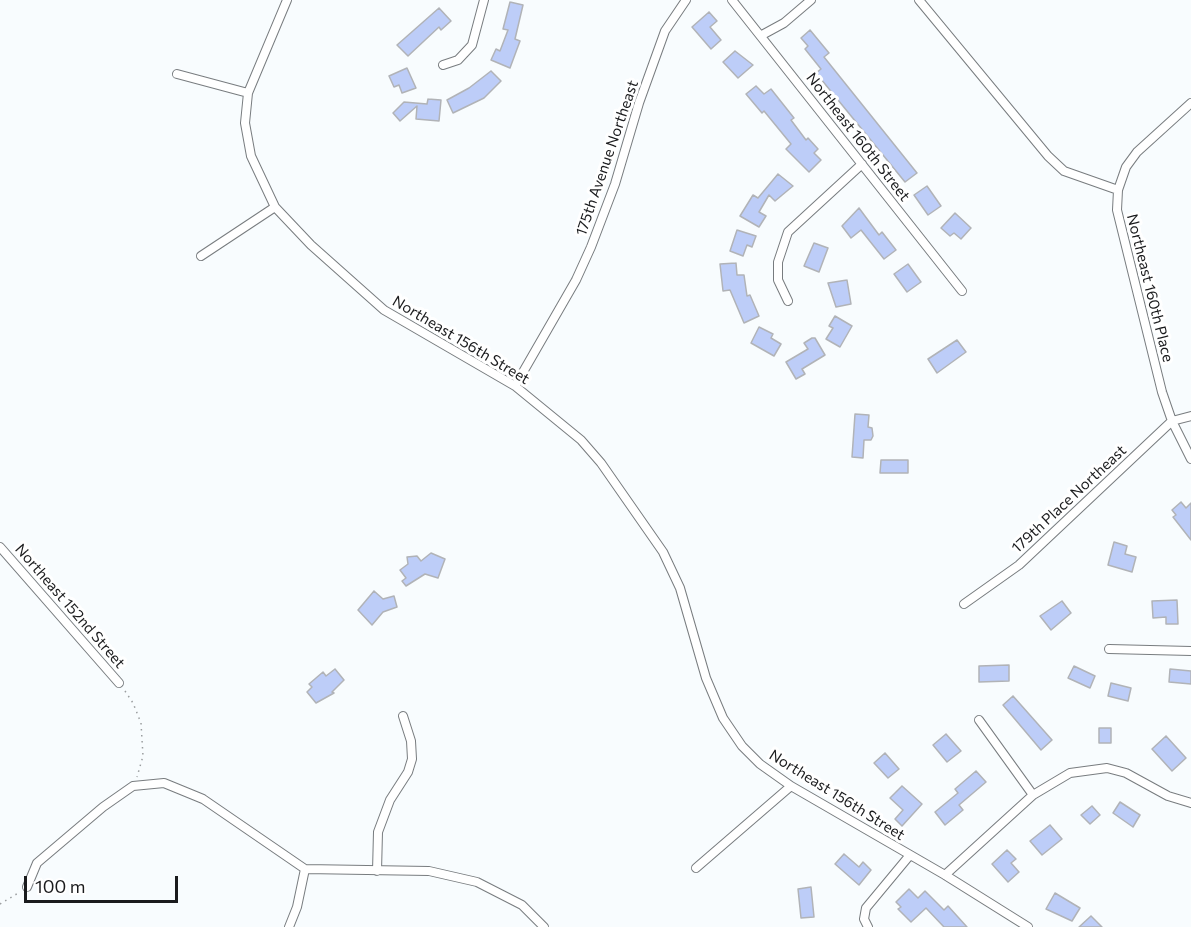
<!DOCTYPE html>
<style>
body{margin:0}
#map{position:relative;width:1191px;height:927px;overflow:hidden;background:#f8fcfe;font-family:Commissioner,sans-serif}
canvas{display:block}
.scale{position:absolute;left:24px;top:876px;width:154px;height:27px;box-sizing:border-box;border:3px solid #1a1b1d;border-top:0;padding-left:8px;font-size:18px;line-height:21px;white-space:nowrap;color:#1a1b1d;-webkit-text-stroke:4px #fff;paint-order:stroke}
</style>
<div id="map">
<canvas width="1191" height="927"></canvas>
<div class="scale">100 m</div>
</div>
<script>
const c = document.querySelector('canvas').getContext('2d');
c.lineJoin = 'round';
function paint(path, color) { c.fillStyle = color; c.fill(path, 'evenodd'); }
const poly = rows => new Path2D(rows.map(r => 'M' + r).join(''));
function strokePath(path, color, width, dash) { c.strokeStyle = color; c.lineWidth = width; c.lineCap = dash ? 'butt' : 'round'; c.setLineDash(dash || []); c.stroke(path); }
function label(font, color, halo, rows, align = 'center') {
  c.font = font + ' Commissioner,sans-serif'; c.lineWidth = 6; c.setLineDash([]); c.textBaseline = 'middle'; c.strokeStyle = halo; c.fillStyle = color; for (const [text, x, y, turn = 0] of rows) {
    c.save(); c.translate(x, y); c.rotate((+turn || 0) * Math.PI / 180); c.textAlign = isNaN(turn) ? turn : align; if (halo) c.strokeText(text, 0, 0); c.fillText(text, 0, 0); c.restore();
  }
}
const building = poly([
 [510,2,523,5,515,39,520,41,510,68,491,60,496,49,500,51,508,30,503,29,510,2],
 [439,8,451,21,441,30,439,27,408,56,397,45,439,8],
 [709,12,717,21,710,27,721,40,711,49,692,27,709,12],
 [810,30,829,53,824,57,917,173,905,182,816,73,821,69,805,49,808,46,801,38,810,30],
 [735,51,753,65,738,78,723,62,735,51],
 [407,68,416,88,402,93,399,85,394,87,389,76,407,68],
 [491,71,501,81,484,98,453,113,447,100,469,88,491,71],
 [756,86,764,94,771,89,794,118,791,120,806,140,808,138,818,149,814,153,821,160,809,172,786,149,791,144,764,111,762,113,746,94,756,86],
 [428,99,441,100,439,121,416,119,417,106,400,121,393,113,404,102,427,104,428,99],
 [778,174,793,186,775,201,769,195,759,212,766,216,759,227,740,216,753,195,758,198,778,174],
 [927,186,941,206,928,215,914,195,927,186],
 [859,208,879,235,882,232,896,250,884,259,861,230,851,238,842,226,859,208],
 [955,213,971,228,961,239,954,233,950,236,941,228,955,213],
 [737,230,756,236,752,247,747,245,743,256,730,251,737,230],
 [814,243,828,248,819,272,804,266,814,243],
 [736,263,737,275,744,275,747,296,750,295,759,316,744,323,730,290,723,291,720,264,736,263],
 [908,264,921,282,907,292,894,274,908,264],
 [847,280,851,304,836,307,828,283,847,280],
 [835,316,852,326,840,347,826,339,833,328,829,326,835,316],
 [759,327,773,334,771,338,781,344,774,356,751,343,759,327],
 [812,338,815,338,825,355,802,369,805,374,796,379,786,362,808,349,804,343,812,338],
 [957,340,966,352,937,373,928,359,957,340],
 [855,414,869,415,868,427,872,428,873,436,871,440,864,440,863,458,852,457,855,414],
 [881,460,908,460,908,473,880,473,881,460],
 [1181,502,1186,508,1191,503,1191,540,1173,517,1176,515,1172,510,1181,502],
 [1114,542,1127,546,1125,554,1136,557,1132,572,1108,565,1114,542],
 [431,553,445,559,438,578,425,574,406,586,402,581,406,578,400,570,408,564,407,557,417,556,421,561,431,553],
 [374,591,383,599,394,596,397,607,383,612,372,625,358,610,374,591],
 [1177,600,1178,624,1166,624,1166,617,1153,618,1152,601,1177,600],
 [1062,601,1071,613,1051,630,1040,616,1062,601],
 [1009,665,1009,681,979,682,979,666,1009,665],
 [1074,666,1095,676,1090,688,1068,678,1074,666],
 [335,669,344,680,332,692,334,693,316,703,307,692,312,687,309,684,323,672,326,676,335,669],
 [1170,669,1191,671,1191,684,1169,682,1170,669],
 [1111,683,1131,688,1128,701,1108,696,1111,683],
 [1013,696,1052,740,1041,750,1003,705,1013,696],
 [1099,728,1111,728,1111,743,1099,743,1099,728],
 [946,734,961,751,947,762,933,745,946,734],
 [1166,736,1186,758,1172,771,1152,749,1166,736],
 [885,753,899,769,888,778,874,763,885,753],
 [976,771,986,782,959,805,963,810,945,825,935,812,958,793,955,789,976,771],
 [902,786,922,804,902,826,895,819,903,810,890,798,902,786],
 [1120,802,1140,815,1133,827,1113,813,1120,802],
 [1092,806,1100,815,1090,824,1081,815,1092,806],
 [1050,825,1062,839,1042,855,1030,841,1050,825],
 [1007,850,1016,859,1011,863,1019,872,1008,882,992,864,1007,850],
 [844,854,859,867,863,862,871,870,859,885,835,864,844,854],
 [811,887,814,917,801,918,798,889,811,887],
 [909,889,918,898,925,891,944,910,948,906,967,927,944,927,926,908,911,922,898,909,901,907,896,902,909,889],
 [1055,893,1080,908,1072,921,1046,909,1055,893],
 [1091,916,1102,927,1079,927,1091,916]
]);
paint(building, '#bdcdf8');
strokePath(building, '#b1b3b7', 1.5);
const street = poly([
 [287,0,248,93,245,123,251,156,275,207,311,245,384,310,515,386,581,440,601,463,663,552,680,588,706,678,723,718,742,746,760,764,791,786,945,875,1028,927],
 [732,0,962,291],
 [919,0,1048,156,1064,171,1118,190,1117,210,1162,392,1172,421,1191,459],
 [762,35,784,23,811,0],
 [443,65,458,60,472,45,484,0],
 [177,74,248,93],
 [1118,190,1126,167,1137,152,1191,103],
 [201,256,275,207],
 [788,301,778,280,778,262,788,232,862,164],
 [515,386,576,280,591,247,615,184,639,103,665,31,686,0],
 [0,547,119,683],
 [964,604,1019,565,1172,421,1191,416],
 [1109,649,1191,651],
 [979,720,1033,795],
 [696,868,791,786],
 [377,871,378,832,390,800,408,772,412,759,411,741,403,716],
 [945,875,1033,795,1070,773,1107,768,1126,773,1168,796,1191,803],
 [27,887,37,863,103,807,133,786,164,783,203,799,305,869,429,871,477,882,522,905,544,927],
 [289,927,297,907,305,869],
 [868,927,864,919,866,908,910,855]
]);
strokePath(street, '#787c7f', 10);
strokePath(poly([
 [125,691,133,703,141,723,143,756,137,777],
 [0,904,20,892]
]), '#9a9d9f', 1.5, [1.5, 4.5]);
strokePath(street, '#fff', 8);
label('15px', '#1a1b1d', '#fff', [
 ["Northeast 160th Street",858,137,52],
 ["175th Avenue Northeast",607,158,-71],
 ["Northeast 160th Place",1150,288,76],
 ["Northeast 156th Street",461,340,31],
 ["179th Place Northeast",1069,499,-43],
 ["Northeast 152nd Street",70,606,49],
 ["Northeast 156th Street",837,795,32]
]);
</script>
